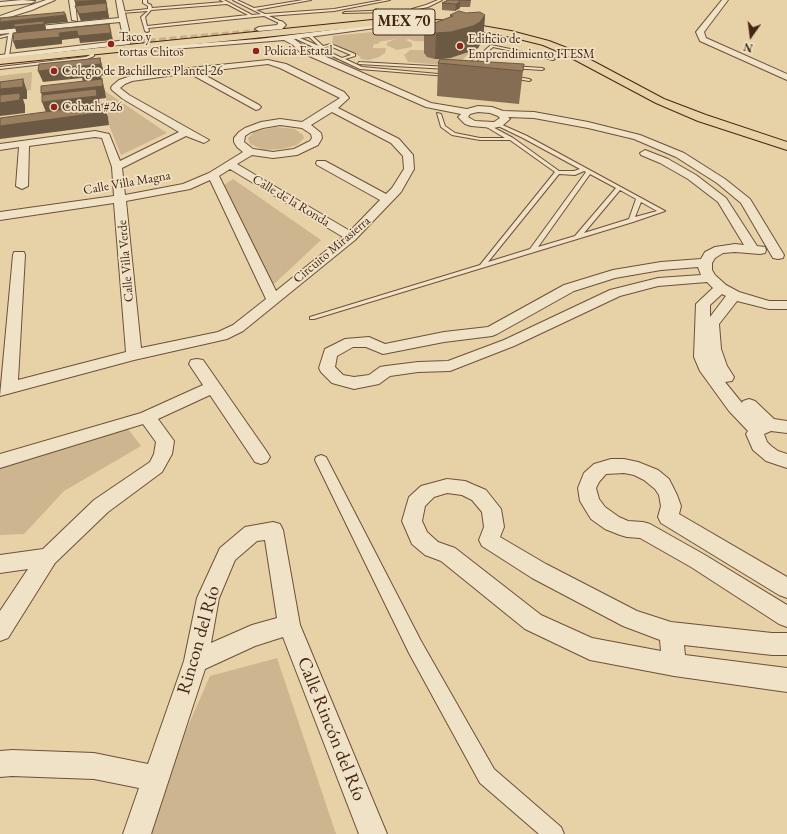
<!DOCTYPE html>
<meta charset="utf-8">
<style>
body{margin:0}
#map{position:relative;width:787px;height:834px;overflow:hidden;background:#e7d2a8;font-family:"EB Garamond",serif}
canvas{display:block}
.north{position:absolute;left:731px;top:16px;width:40px;height:40px;-webkit-text-stroke:3px #efe2c6;paint-order:stroke;rotate:194deg;font-size:11px;font-weight:700;line-height:16px;text-align:center;color:#462513}
.north::after{content:'';display:block;margin:auto;width:14px;height:18px;background:#462513;clip-path:polygon(50% 0,100% 100%,50% 72%,0 100%)}
</style>
<div id="map">
<canvas width="787" height="834"></canvas>
<div class="north">N</div>
</div>
<script>
const c = document.querySelector('canvas').getContext('2d');
c.lineJoin = 'round';
function paint(path, color) { c.fillStyle = color; c.fill(path, 'evenodd'); }
const poly = rows => new Path2D(rows.map(r => 'M' + r).join(''));
function strokePath(path, color, width, dash) { c.strokeStyle = color; c.lineWidth = width; c.lineCap = dash ? 'butt' : 'round'; c.setLineDash(dash || []); c.stroke(path); }
function label(font, color, halo, rows, align = 'center') {
  c.font = font + ' "EB Garamond",serif'; c.lineWidth = 3.5; c.setLineDash([]); c.textBaseline = 'middle'; c.strokeStyle = halo; c.fillStyle = color; for (const [text, x, y, turn = 0] of rows) {
    c.save(); c.translate(x, y); c.rotate((+turn || 0) * Math.PI / 180); c.textAlign = isNaN(turn) ? turn : align; if (halo) c.strokeText(text, 0, 0); c.fillText(text, 0, 0); c.restore();
  }
}
paint(poly([
 [383,31,440,32,445,42,414,41,409,39,406,40,412,43,412,47,397,50,386,45,388,42,396,39,378,42,380,44,375,44,373,46,373,48,386,48,385,53,379,57,369,60,360,59,361,57,332,43,333,36],
 [410,50,430,50,435,59,450,58,471,51,458,65,453,66,408,62,404,55],
 [32,72,31,90,0,94,0,76],
 [105,91,167,133,121,155,109,125],
 [276,127,295,129,303,135,304,138,297,145,282,149,264,150,250,144,248,138,254,132],
 [233,179,321,240,272,286,224,185],
 [125,425,141,446,64,491,24,534,0,535,0,463],
 [277,658,336,834,151,834,185,733,210,676]
]), '#ccb58f');
strokePath(poly([
 [107,46,272,31,282,34,352,68]
]), '#c7af8a', 7, [7, 3.5]);
const service = poly([
 [143,0,147,0,147,3,151,5,152,8,224,2,220,0,224,0,252,15,261,14,233,0,237,0,254,8,303,0,311,0,256,10,265,14,334,9,383,0,390,0,334,11,269,16,282,22,281,24,264,16,148,28,149,31,147,32,145,31,141,17,148,11,121,13,119,12,148,9,148,6,143,3,143,0],
 [227,4,248,15,147,26,145,17,151,10,227,4],
 [438,0,442,0,428,7,414,10,412,9,426,5,438,0],
 [393,10,392,12,343,13,345,12,393,10],
 [10,29,13,30,9,56,7,57,5,56,8,36,0,38,0,36,9,34,10,29],
 [307,33,309,33,323,46,331,44,355,54,355,56,345,59,362,67,449,75,447,76,360,69,290,36,293,35,319,46,307,35,307,33],
 [330,46,351,55,342,58,321,48,330,46],
 [491,45,553,58,555,59,553,60,493,47,472,65,470,65,470,63,491,45],
 [91,50,94,51,94,56,87,59,0,69,0,67,86,57,90,55,91,50],
 [359,62,449,67,451,68,449,69,358,64,359,62],
 [512,66,542,68,544,69,542,70,511,68,512,66],
 [512,76,529,79,531,80,529,81,511,78,512,76],
 [437,113,441,114,445,126,455,133,480,138,505,138,485,126,489,125,513,138,559,171,574,171,580,169,523,138,494,124,498,123,527,136,665,211,633,222,314,319,310,319,310,317,480,265,555,172,510,140,480,140,452,135,441,127,437,113],
 [584,171,586,172,530,249,488,262,559,174,575,175,584,171],
 [590,174,616,188,575,236,538,247,590,174],
 [620,190,636,199,629,219,584,233,620,190],
 [641,202,657,211,635,217,641,202]
]);
const pedestrian = poly([
 [321,455,326,457,421,641,494,769,561,827,564,834,539,834,480,783,409,653,315,460,316,457,321,455]
]);
const minor = poly([
 [22,0,35,1,32,3,0,6,0,2,22,0],
 [46,0,55,0,32,10,0,20,0,16,46,0],
 [69,0,75,0,77,21,72,20,69,0],
 [116,0,122,0,129,30,128,32,122,32,120,22,0,34,0,30,119,18,116,0],
 [722,0,728,0,704,32,706,38,787,74,787,80,700,41,696,32,722,0],
 [281,21,283,22,286,25,282,29,259,31,255,29,259,27,277,25,279,22,281,21],
 [395,22,397,23,397,25,294,39,306,48,431,103,467,109,478,106,492,107,503,111,534,112,588,122,640,135,684,153,725,179,750,199,784,255,783,258,778,259,773,258,741,203,717,183,676,157,634,139,588,128,534,118,508,117,510,119,502,126,494,128,471,126,465,124,458,117,461,114,426,107,300,52,293,45,284,40,136,52,114,51,110,49,114,47,136,48,259,39,395,22],
 [478,112,490,113,498,116,500,118,494,122,475,121,468,117,470,114,478,112],
 [127,40,130,40,130,44,0,59,0,55,127,40],
 [268,60,286,64,344,92,349,98,338,108,399,139,413,155,414,169,401,192,355,240,243,331,227,339,134,360,0,396,13,255,14,252,24,252,25,255,18,380,126,352,114,203,0,220,0,212,114,196,112,167,102,138,95,137,29,146,28,186,22,189,16,186,19,147,0,150,0,144,95,131,109,134,120,161,179,132,123,99,112,90,111,88,112,86,119,80,131,76,190,68,268,60],
 [268,64,280,68,340,98,302,122,280,119,261,122,245,128,239,132,234,138,234,142,237,147,243,152,209,173,183,184,125,195,122,168,186,136,204,143,209,140,129,95,120,88,125,84,132,81,189,73,256,110,259,109,261,107,259,105,199,72,268,64],
 [332,112,391,143,403,156,404,169,392,188,386,194,325,161,317,161,316,163,317,165,380,200,350,231,237,164,252,155,273,158,297,155,318,145,322,138,321,133,311,125,332,112],
 [280,125,302,128,311,134,312,138,310,141,294,149,273,152,253,149,244,142,245,136,251,132,263,128,280,125],
 [230,169,343,237,276,291,219,176,230,169],
 [210,180,266,299,233,325,218,332,141,348,126,201,190,189,210,180],
 [645,150,668,159,696,175,726,198,757,246,765,247,766,250,765,253,760,254,735,252,723,253,715,258,712,263,712,270,715,275,726,285,739,292,769,301,787,301,787,309,769,309,737,301,719,324,721,349,727,366,734,377,732,381,725,382,742,403,743,401,749,399,755,401,774,419,787,421,787,433,771,431,764,434,767,442,771,446,778,451,787,454,787,468,766,461,753,450,746,434,748,431,729,411,700,371,694,357,696,304,713,288,707,282,658,286,620,296,514,346,450,371,418,372,390,376,379,384,354,389,332,383,321,372,319,368,325,349,345,339,369,337,385,344,444,332,488,327,564,285,613,270,661,262,701,259,705,252,715,247,735,244,744,245,718,202,688,179,660,163,641,155,640,153,645,150],
 [698,267,701,275,658,278,610,290,504,340,448,361,418,362,386,366,380,367,369,375,354,377,343,375,335,367,337,356,353,347,366,347,383,354,444,342,492,336,497,334,574,291,615,278,661,270,698,267],
 [722,294,726,296,710,317,710,305,722,294],
 [197,359,203,360,267,452,270,457,267,462,261,464,255,462,210,395,158,419,174,441,172,454,162,472,108,512,55,563,8,638,0,641,0,611,28,569,0,573,0,555,43,549,94,500,150,462,154,454,156,442,143,424,0,468,0,454,141,413,203,385,189,364,191,360,197,359],
 [611,459,624,459,638,462,658,470,669,479,677,495,681,506,679,514,787,577,787,598,779,595,733,567,661,523,658,517,661,506,659,495,655,489,644,480,634,475,624,473,606,474,599,482,596,488,599,499,605,507,619,517,628,521,643,522,650,524,705,555,787,605,787,627,779,624,691,567,640,538,627,537,620,535,605,529,591,519,580,501,578,488,584,473,594,464,611,459],
 [447,479,465,481,486,490,501,509,504,527,500,537,546,564,637,611,671,622,772,633,787,633,787,655,772,655,684,645,685,655,787,668,787,692,674,676,590,660,525,629,441,561,425,555,412,544,402,521,409,497,421,486,447,479],
 [447,493,462,495,472,500,482,512,484,527,479,540,482,546,532,578,623,626,660,640,661,651,592,638,541,615,455,548,438,542,427,532,422,521,425,506,434,497,447,493],
 [273,522,280,524,283,530,300,625,387,834,359,834,283,637,255,646,205,669,151,834,123,834,139,788,94,779,12,776,0,777,0,751,12,750,94,753,148,764,184,661,197,598,220,548,245,527,273,522],
 [265,540,277,618,252,625,211,643,219,598,235,560,257,541,265,540]
]);
const trunk = poly([
 [415,19,454,21,511,31,549,41,572,50,664,99,706,115,787,142,787,150,698,121,656,103,564,54,543,45,511,37,454,27,415,25,372,26,0,64,0,58,372,20,415,19]
]);
strokePath(service, '#6e5038', 2);
strokePath(pedestrian, '#6e5038', 2);
strokePath(minor, '#6e5038', 2);
strokePath(trunk, '#462513', 2);
paint(service, '#efe2c6');
paint(pedestrian, '#efe2c6');
paint(minor, '#efe2c6');
paint(trunk, '#e7d2a8');
paint(poly([
 [75,0,106,0,109,18,81,21,75,6,76,6],
 [448,0,471,0,470,7,460,7,460,8,455,11,442,10,442,3],
 [466,13,485,15,483,40,478,48,471,51,450,58,441,59,523,71,519,104,437,96,438,63,440,59,435,59,427,57,424,53,424,27,450,17,450,15]
]), '#846d53');
paint(poly([
 [103,0,106,0,109,18,81,21,75,2],
 [460,2,460,8,455,11,456,4],
 [66,15,68,22,45,24,46,28,46,31,17,34,15,28,0,30,0,22],
 [485,15,483,40,478,48,471,51,450,58,435,59,436,33],
 [109,24,113,40,80,43,79,38,62,40,62,44,16,49,13,41],
 [100,58,103,69,104,75,101,76,105,91,106,98,99,99,100,108,47,115,42,102,45,102,41,93,83,82,82,78,43,82,38,71],
 [23,79,27,91,27,99,23,99,25,105,25,113,0,116,0,89],
 [104,104,108,117,109,125,0,139,0,126]
]), '#6c5943');
const building = poly([
 [75,0,103,0,75,2,75,0],
 [448,0,471,0,458,0,460,2,456,4,442,3,448,0],
 [106,3,107,11,79,14,75,6,106,3],
 [459,11,466,13,480,12,485,15,480,22,473,26,451,32,436,33,428,31,424,27,453,16,450,15,459,11],
 [64,12,66,15,0,22,0,18,64,12],
 [44,21,44,24,14,27,14,24,44,21],
 [109,24,111,33,78,36,77,31,59,33,60,37,13,41,14,33,109,24],
 [100,58,101,64,38,71,39,64,100,58],
 [440,59,524,64,523,71,438,63,440,59],
 [100,72,101,76,82,78,82,74,100,72],
 [23,79,23,87,0,89,0,82,23,79],
 [102,79,103,86,41,93,41,86,102,79],
 [96,89,97,96,42,102,42,95,96,89],
 [20,93,20,100,0,103,0,95,20,93],
 [104,104,106,112,0,126,0,118,104,104]
]);
paint(building, '#9a7f60');
strokePath(building, '#6c5943', 1);
for (const [x, y, r, color] of [
 [111,44,4,"#8f2418"],
 [460,46,4,"#8f2418"],
 [256,51,4,"#8f2418"],
 [54,71,4,"#8f2418"],
 [54,107,4,"#8f2418"]
]) { const dot = new Path2D(); dot.arc(x, y, r, 0, 2 * Math.PI); c.fillStyle = color; c.fill(dot); strokePath(dot, '#efe2c6', 1.5); }
label('13px', '#462513', '#efe2c6', [
 ["Taco y",119,37],
 ["tortas Chitos",119,52],
 ["Edificio de",468,39],
 ["Emprendimiento ITESM",468,54],
 ["Policia Estatal",264,51],
 ["Colegio de Bachilleres Plantel 26",62,71],
 ["Cobach #26",62,107]
], 'left');
label('13px', '#462513', '#efe2c6', [
 ["Calle Villa Magna",127,183,-10],
 ["Calle de la Ronda",291,201,31],
 ["Circuito Mirasierra",332,250,-40],
 ["Calle Villa Verde",126,261,-95]
]);
for (const [x, y, w] of [
 [404,22,62]
]) { const box = new Path2D(); box.roundRect(x - w / 2, y - 13, w, 26, 3); c.fillStyle = '#efe2c6'; c.fill(box); strokePath(box, '#462513', 1); }
label('bold 15px', '#462513', null, [
 ["MEX 70",404,22]
]);
label('19px', '#462513', '#efe2c6', [
 ["Rincon del Río",199,640,-74],
 ["Calle Rincón del Río",331,729,68]
]);
</script>
